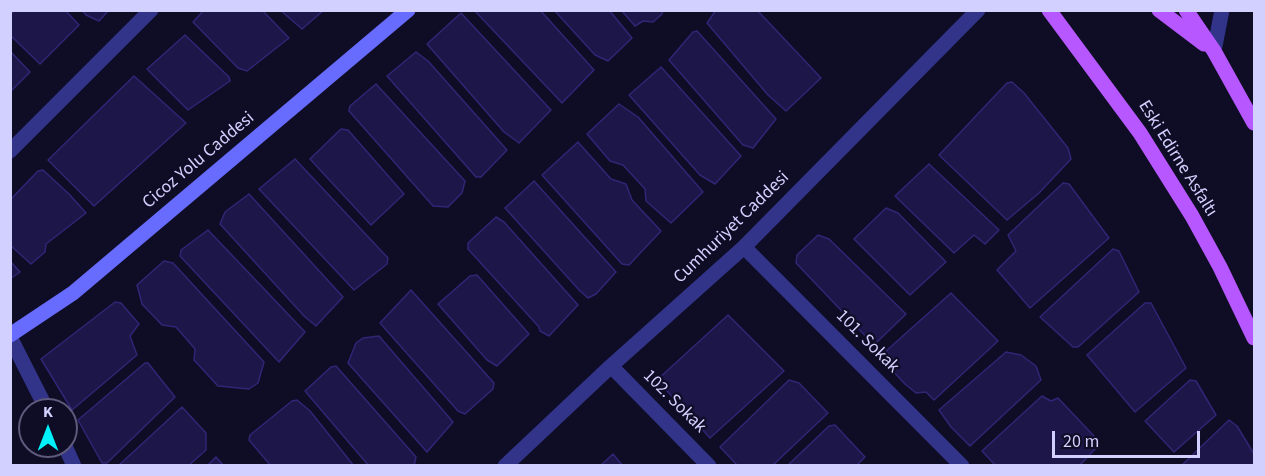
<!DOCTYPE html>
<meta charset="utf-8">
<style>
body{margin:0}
#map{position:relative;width:1265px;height:476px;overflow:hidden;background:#0f0c25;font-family:"Source Sans 3",sans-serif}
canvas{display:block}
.frame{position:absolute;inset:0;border:12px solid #d2d0ff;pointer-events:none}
.north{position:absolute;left:18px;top:398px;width:60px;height:60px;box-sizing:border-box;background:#0f0c25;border:2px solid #5d5a7c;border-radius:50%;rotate:0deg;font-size:16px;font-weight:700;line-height:24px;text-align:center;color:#d2d0ff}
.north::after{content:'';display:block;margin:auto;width:21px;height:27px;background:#00f1fb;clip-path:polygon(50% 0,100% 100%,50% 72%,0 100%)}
.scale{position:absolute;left:1052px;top:431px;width:148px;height:27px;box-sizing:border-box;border:3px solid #d2d0ff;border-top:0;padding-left:8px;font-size:18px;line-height:21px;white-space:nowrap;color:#d2d0ff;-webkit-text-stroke:4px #0f0c25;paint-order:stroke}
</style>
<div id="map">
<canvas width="1265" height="476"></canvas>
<div class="frame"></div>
<div class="north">K</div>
<div class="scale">20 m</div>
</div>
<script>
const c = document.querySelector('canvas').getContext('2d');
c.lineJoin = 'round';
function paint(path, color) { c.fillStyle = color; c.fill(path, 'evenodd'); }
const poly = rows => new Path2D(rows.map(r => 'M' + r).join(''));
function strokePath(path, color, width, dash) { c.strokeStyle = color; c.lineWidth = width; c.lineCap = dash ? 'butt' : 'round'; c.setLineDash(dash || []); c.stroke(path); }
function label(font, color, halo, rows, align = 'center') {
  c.font = font + ' "Source Sans 3",sans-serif'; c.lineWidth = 4.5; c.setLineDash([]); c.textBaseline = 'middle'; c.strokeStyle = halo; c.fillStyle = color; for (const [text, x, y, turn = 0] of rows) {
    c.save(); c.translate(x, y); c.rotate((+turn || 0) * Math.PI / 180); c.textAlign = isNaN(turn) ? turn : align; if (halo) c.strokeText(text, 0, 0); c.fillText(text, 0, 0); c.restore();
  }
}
const building = poly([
 [15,10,65,10,79,25,40,64,10,35,10,15,15,10],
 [82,10,109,10,99,21,86,15,82,10],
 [204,10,262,10,289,38,247,71,238,68,193,22,204,10],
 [280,10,324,10,302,29,280,10],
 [474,10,540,10,594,70,562,103,474,10],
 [554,10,609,10,632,38,608,61,595,55,554,10],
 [621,10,663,10,662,14,653,22,643,21,635,26,621,10],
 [716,10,757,10,821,78,786,111,768,95,707,23,716,10],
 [461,13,551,110,519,143,504,132,427,44,461,13],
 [697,31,776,119,753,148,743,145,669,60,693,32,697,31],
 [185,35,229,77,230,81,188,110,147,69,185,35],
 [10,51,30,72,10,92,10,51],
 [416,52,428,61,507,150,481,177,476,177,387,76,416,52],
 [661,67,741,156,715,184,700,175,629,95,661,67],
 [134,76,186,123,94,206,48,160,134,76],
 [1012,82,1024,93,1068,148,1071,159,1039,193,1007,220,939,155,1007,83,1012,82],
 [376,84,465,181,462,193,448,207,433,206,349,111,350,106,376,84],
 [619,104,638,117,703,192,671,223,646,201,645,189,623,165,610,161,587,134,619,104],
 [341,129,348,130,404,194,371,225,310,159,341,129],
 [578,142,611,179,626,184,632,200,661,231,629,265,622,264,542,175,578,142],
 [295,159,388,258,387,264,354,290,259,189,295,159],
 [929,164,999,230,985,244,974,235,954,253,895,196,929,164],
 [43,170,69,194,86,213,46,244,45,252,31,264,10,245,10,200,38,171,43,170],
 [534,181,616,272,596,294,588,298,580,291,505,208,534,181],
 [1063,183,1069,184,1109,238,1030,308,997,270,1016,251,1008,235,1063,183],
 [249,194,343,297,316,326,305,317,220,224,225,212,249,194],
 [886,208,898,213,946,262,910,295,854,239,886,208],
 [496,217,504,222,578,305,549,336,540,331,539,327,468,249,468,243,496,217],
 [208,230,305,332,279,362,180,256,181,250,208,230],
 [818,235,829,239,906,314,874,345,796,263,797,255,818,235],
 [1113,249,1119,251,1139,292,1078,347,1073,347,1040,317,1113,249],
 [10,261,20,272,10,279,10,261],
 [164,261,173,263,264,362,258,383,249,389,218,386,194,360,195,349,176,327,162,325,142,304,137,285,164,261],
 [477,275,529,334,497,366,487,360,438,304,470,276,477,275],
 [411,290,494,383,493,389,465,414,458,411,380,323,411,290],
 [951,293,998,341,934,400,926,392,916,393,905,384,891,369,893,359,886,351,951,293],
 [115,302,121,303,139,324,130,336,137,355,72,410,41,359,115,302],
 [1145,303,1151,303,1186,368,1135,412,1087,355,1145,303],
 [728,315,784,371,710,438,657,380,728,315],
 [379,336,453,422,427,452,348,363,356,343,363,338,379,336],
 [1006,352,1021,355,1036,366,1041,380,970,446,951,427,939,410,1006,352],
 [145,363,148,363,175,397,107,463,102,463,78,420,145,363],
 [336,366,416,457,414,466,369,466,305,391,331,367,336,366],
 [789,380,799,383,828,413,772,466,738,466,720,447,789,380],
 [1190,380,1196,381,1216,415,1174,452,1145,421,1190,380],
 [1042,396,1051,401,1058,398,1094,436,1097,447,1079,466,996,466,982,451,1042,396],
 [297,400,310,411,354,466,271,466,249,440,250,435,292,401,297,400],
 [182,407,206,433,206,450,188,466,118,466,182,407],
 [1229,420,1237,426,1254,454,1254,466,1181,466,1229,420],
 [835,425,865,457,856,466,787,466,829,426,835,425],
 [613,454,623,466,600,466,613,454],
 [216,457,224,466,207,466,216,457]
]);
paint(building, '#1d1648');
strokePath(building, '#312576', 1.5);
strokePath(poly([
 [1214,51,1222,10]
]), '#323489', 15);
strokePath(poly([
 [10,151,151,10],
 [744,247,962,466],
 [10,337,47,410],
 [611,366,709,466],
 [65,446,74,466],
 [505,466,611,366,744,247,978,10]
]), '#323489', 15);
strokePath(poly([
 [10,335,73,293,408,10]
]), '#676cff', 15);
strokePath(poly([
 [1049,10,1140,133,1192,216,1220,267,1254,338],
 [1159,10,1204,44],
 [1186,10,1214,51,1254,123]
]), '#b657ff', 15);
label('18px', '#d2d0ff', '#0f0c25', [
 ["Eski Edirne Asfaltı",1177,159,58],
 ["Cicoz Yolu Caddesi",199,161,-40],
 ["Cumhuriyet Caddesi",732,228,-44],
 ["101. Sokak",867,342,45],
 ["102. Sokak",674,402,45]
]);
</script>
